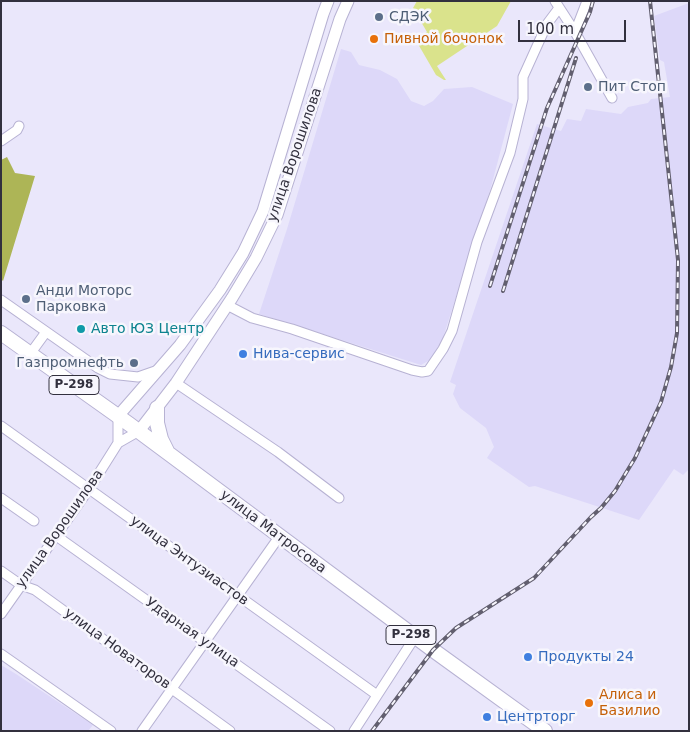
<!DOCTYPE html>
<meta charset="utf-8">
<style>
body{margin:0}
#map{position:relative;width:690px;height:732px;overflow:hidden;background:#eae7fb;font-family:"DejaVu Sans",sans-serif}
canvas{display:block}
.frame{position:absolute;inset:0;border:2px solid #32303e;pointer-events:none}
.scale{position:absolute;left:518px;top:20px;width:108px;height:22px;box-sizing:border-box;border:2px solid #32303e;border-top:0;padding-left:6px;font-size:15px;line-height:18px;white-space:nowrap;color:#32303e;-webkit-text-stroke:4px #f7f6fd;paint-order:stroke}
</style>
<div id="map">
<canvas width="690" height="732"></canvas>
<div class="frame"></div>
<div class="scale">100 m</div>
</div>
<script>
const c = document.querySelector('canvas').getContext('2d');
c.lineJoin = 'round';
function paint(path, color) { c.fillStyle = color; c.fill(path, 'evenodd'); }
const poly = rows => new Path2D(rows.map(r => 'M' + r).join(''));
function strokePath(path, color, width, dash) { c.strokeStyle = color; c.lineWidth = width; c.lineCap = dash ? 'butt' : 'round'; c.setLineDash(dash || []); c.stroke(path); }
function label(font, color, halo, rows, align = 'center') {
  c.font = font + ' "DejaVu Sans",sans-serif'; c.lineWidth = 5; c.setLineDash([]); c.textBaseline = 'middle'; c.strokeStyle = halo; c.fillStyle = color; for (const [text, x, y, turn = 0] of rows) {
    c.save(); c.translate(x, y); c.rotate((+turn || 0) * Math.PI / 180); c.textAlign = isNaN(turn) ? turn : align; if (halo) c.strokeText(text, 0, 0); c.fillText(text, 0, 0); c.restore();
  }
}
paint(poly([
 [689,3,689,469,683,475,674,469,639,520,535,486,529,487,487,458,494,447,486,428,460,408,453,394,456,385,450,382,537,124,561,131,567,119,581,121,586,109,621,114,628,107,648,103,651,99,670,97,664,62,660,60,654,16],
 [341,49,351,52,359,65,380,70,397,79,411,101,424,106,433,101,444,89,472,87,513,104,491,187,442,341,430,360,421,365,259,314,287,229],
 [1,665,16,674,93,725,88,731,1,731]
]), '#ddd8f9');
paint(poly([
 [417,1,511,1,497,26,437,66,446,80,444,80,436,75,418,44,417,38,427,32,413,8]
]), '#dae38c');
paint(poly([
 [7,157,15,173,35,176,3,281,1,279,1,160]
]), '#adb556');
const minor = poly([
 [555,1,575,32],
 [587,1,575,32,612,98],
 [1,141,17,130,19,126],
 [1,300,98,368,110,374,138,377,158,370],
 [227,305,252,318,292,329,412,370,422,372,428,371,443,349,452,331,477,242,510,153,523,99,523,77,547,24,559,8],
 [30,354,46,332],
 [176,383,278,452,339,498],
 [1,426,377,695],
 [118,443,118,416],
 [1,498,34,521],
 [55,535,330,731],
 [1,571,21,585,35,590,230,731],
 [1,614,89,489,118,443,139,431],
 [1,654,111,731],
 [142,731,279,537],
 [354,731,415,637]
]);
const major = poly([
 [118,416,180,345,220,290,243,253,263,211,323,14,328,1],
 [139,431,176,383,232,298,256,258,277,215,340,19,348,1]
]);
const highway = poly([
 [1,333,129,424,433,650,545,731],
 [157,408,157,423,161,439,167,451]
]);
strokePath(minor, '#b7b2d3', 11);
strokePath(major, '#b7b2d3', 13);
strokePath(highway, '#b7b2d3', 16);
strokePath(minor, '#fff', 9);
strokePath(major, '#fff', 11);
strokePath(highway, '#fff', 14);
const rail = poly([
 [490,286,547,108,590,12,593,1],
 [503,291,576,58],
 [372,731,433,650,456,628,534,578,591,517,601,508,615,491,635,458,661,402,671,367,677,333,678,260,650,1]
]);
strokePath(rail, '#625f6f', 4);
strokePath(rail, '#f7f6fd', 2, [5.5]);
for (const [x, y, r, color] of [
 [379,17,5,"#5c6f8a"],
 [374,39,5,"#e8710a"],
 [588,87,5,"#5c6f8a"],
 [26,299,5,"#5c6f8a"],
 [81,329,5,"#0f9aa8"],
 [243,354,5,"#3f7fe0"],
 [134,363,5,"#5c6f8a"],
 [528,657,5,"#3f7fe0"],
 [589,703,5,"#e8710a"],
 [487,717,5,"#3f7fe0"]
]) { const dot = new Path2D(); dot.arc(x, y, r, 0, 2 * Math.PI); c.fillStyle = color; c.fill(dot); strokePath(dot, '#f7f6fd', 2); }
for (const [x, y, w] of [
 [74,385,50],
 [411,635,50]
]) { const box = new Path2D(); box.roundRect(x - w / 2, y - 9.5, w, 19, 4); c.fillStyle = '#f7f6fd'; c.fill(box); strokePath(box, '#32303e', 1); }
label('bold 12px', '#32303e', null, [
 ["Р-298",74,385],
 ["Р-298",411,635]
]);
label('14px', '#4e5e75', '#f7f6fd', [
 ["СДЭК",389,17],
 ["Пит Стоп",598,87],
 ["Анди Моторс",36,291],
 ["Парковка",36,307],
 ["Газпромнефть",124,363,"right"]
], 'left');
label('14px', '#c56008', '#f7f6fd', [
 ["Пивной бочонок",384,39],
 ["Алиса и",599,695],
 ["Базилио",599,711]
], 'left');
label('14px', '#32303e', '#f7f6fd', [
 ["улица Ворошилова",295,155,-71],
 ["улица Ворошилова",60,529,-55],
 ["улица Матросова",273,532,37],
 ["улица Энтузиастов",189,561,36],
 ["Ударная улица",192,633,35],
 ["улица Новаторов",117,649,36]
]);
label('14px', '#0d838f', '#f7f6fd', [
 ["Авто ЮЗ Центр",91,329]
], 'left');
label('14px', '#366cbe', '#f7f6fd', [
 ["Нива-сервис",253,354],
 ["Продукты 24",538,657],
 ["Центрторг",497,717]
], 'left');
</script>
